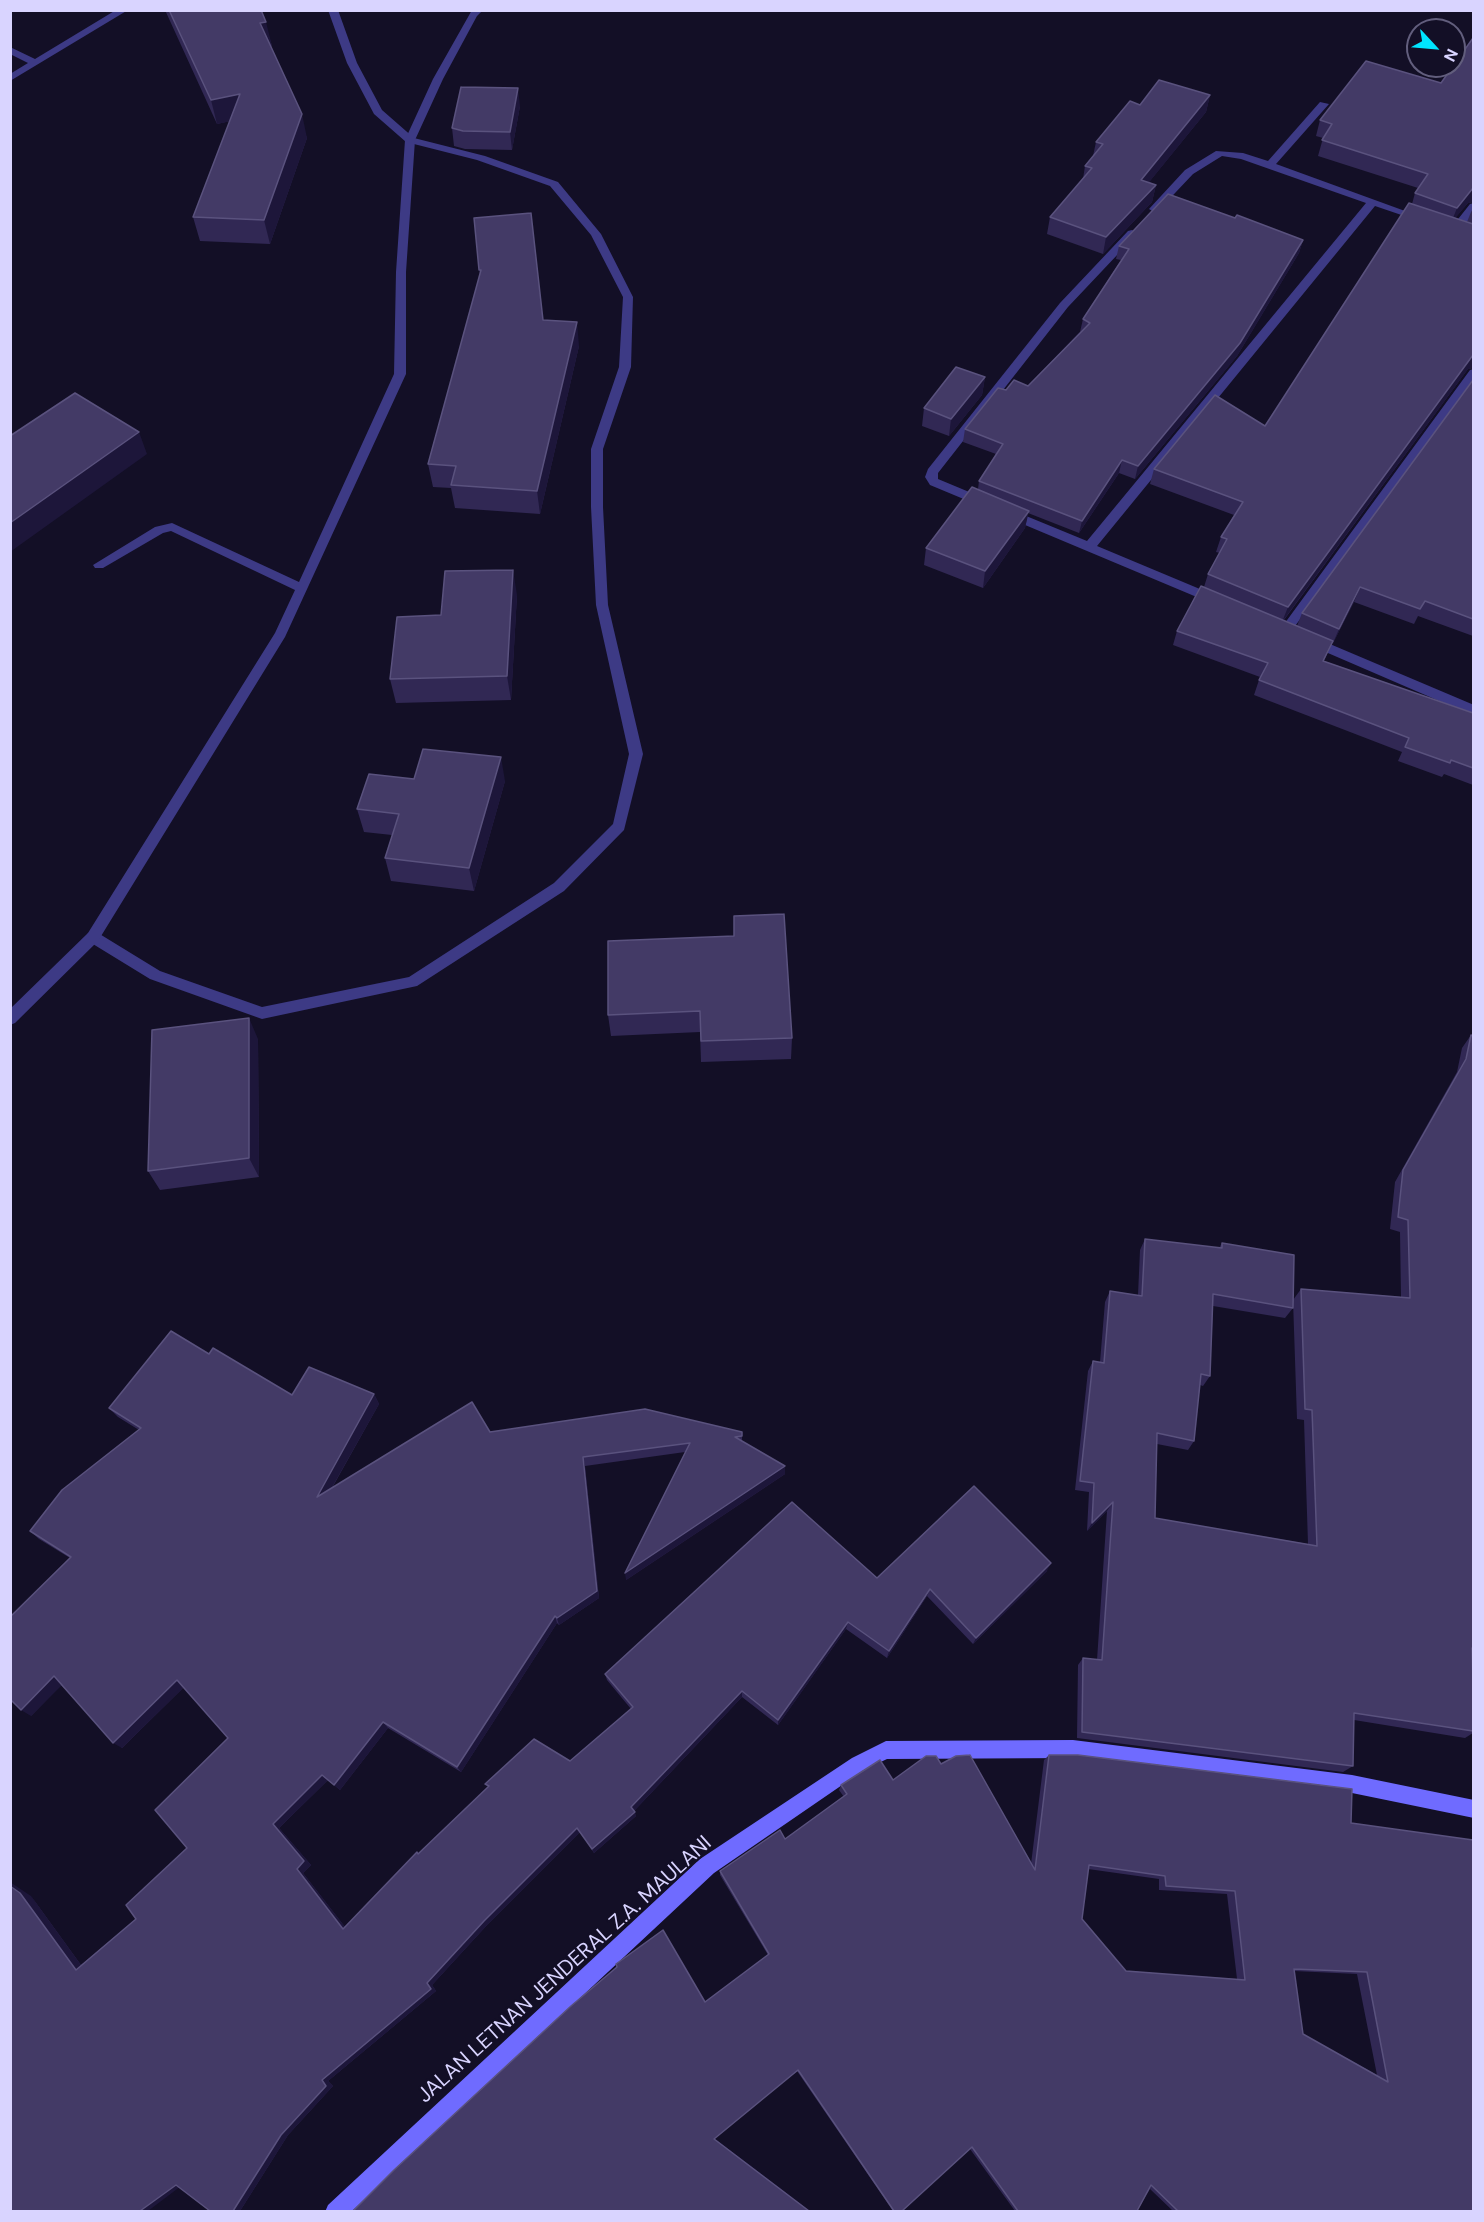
<!DOCTYPE html>
<style>
body{margin:0}
#map{position:relative;width:1484px;height:2222px;overflow:hidden;background:#130f26;font-family:"DM Sans",sans-serif}
canvas{display:block}
.frame{position:absolute;inset:0;border:12px solid #d9d4ff;pointer-events:none}
.north{position:absolute;left:1406px;top:18px;width:60px;height:60px;box-sizing:border-box;background:#130f26;border:2px solid #625e7d;border-radius:50%;rotate:116deg;font-size:16px;font-weight:700;line-height:24px;text-align:center;color:#d9d4ff}
.north::after{content:'';display:block;margin:auto;width:21px;height:27px;background:#00e5ff;clip-path:polygon(50% 0,100% 100%,50% 72%,0 100%)}
</style>
<div id="map">
<canvas width="1484" height="2222"></canvas>
<div class="frame"></div>
<div class="north">N</div>
</div>
<script>
const c = document.querySelector('canvas').getContext('2d');
c.lineJoin = 'round';
const poly = rows => new Path2D(rows.map(r => 'M' + r).join(''));
function paint(path, color) { c.fillStyle = color; c.fill(path, 'evenodd'); }
function strokePath(path, color, width, dash) { c.strokeStyle = color; c.lineWidth = width; c.lineCap = dash ? 'butt' : 'round'; c.setLineDash(dash || []); c.stroke(path); }
function label(font, color, halo, rows, align = 'center') {
  c.font = font + ' "DM Sans",sans-serif'; c.lineWidth = 4.5; c.setLineDash([]); c.textBaseline = 'middle'; c.strokeStyle = halo; c.fillStyle = color; for (const [text, x, y, turn = 0] of rows) {
    c.save(); c.translate(x, y); c.rotate((+turn || 0) * Math.PI / 180); c.textAlign = isNaN(turn) ? turn : align; if (halo) c.strokeText(text, 0, 0); c.fillText(text, 0, 0); c.restore();
  }
}
paint(poly([
 [116,10,128,10,10,81,10,74,28,63,10,54,10,47,35,59,116,10],
 [328,10,338,10,357,63,382,110,414,138,485,156,558,182,601,234,633,297,631,367,603,449,603,507,608,605,643,754,624,830,564,891,417,986,262,1019,150,979,88,941,86,937,88,933,93,931,98,933,160,971,262,1007,409,977,554,883,613,824,629,754,596,605,591,507,591,449,619,367,623,297,591,235,550,186,477,160,406,142,374,114,347,63,328,10]
]), '#3d3a85');
paint(poly([
 [472,10,483,10,477,16,443,79,415,140,406,272,406,374,285,637,98,941,15,1023,10,1025,10,1009,88,933,275,633,295,590,171,531,163,533,103,568,95,568,93,565,155,527,172,523,299,582,394,374,396,272,405,140,433,79,472,10],
 [1320,102,1329,104,1276,164,1427,219,1422,222,1375,206,1097,546,1219,597,1221,600,1219,603,1211,603,1006,517,1006,511,1014,511,1087,541,1366,203,1241,159,1222,156,1193,174,1158,211,1154,212,1149,209,1185,170,1216,151,1243,153,1268,161,1320,102],
 [1474,203,1474,214,1459,232,1451,232,1451,228,1470,204,1474,203],
 [1132,230,1137,233,1136,235,1068,307,938,473,938,479,986,499,986,505,978,505,930,485,925,477,928,469,1060,303,1128,231,1132,230],
 [1474,369,1474,382,1290,633,1282,633,1280,630,1282,627,1470,370,1474,369],
 [1311,636,1474,705,1474,716,1307,644,1305,641,1311,636]
]), '#3d3a85');
paint(poly([
 [1073,1740,1352,1775,1474,1800,1474,1818,1352,1793,1073,1758,887,1759,864,1770,714,1873,351,2212,325,2212,328,2205,700,1859,852,1758,886,1741,1073,1740]
]), '#6f6bff');
paint(poly([
 [165,10,261,10,272,46,271,46,307,138,270,244,200,241,193,217,230,121,217,124],
 [1473,38,1473,202,1468,203,1455,218,1467,222,1471,212,1473,209,1473,368,1468,369,1284,620,1297,626,1302,613,1473,380,1473,636,1418,616,1414,624,1354,602,1333,643,1332,643,1324,661,1473,713,1473,785,1444,774,1442,777,1398,761,1402,752,1254,695,1260,677,1173,645,1177,631,1204,587,1208,574,1220,553,1216,552,1221,537,1234,515,1150,484,1154,469,1265,426,1412,204,1415,193,1418,188,1318,156,1323,138,1316,136,1320,120,1441,83],
 [1210,95,1206,112,1149,182,1156,185,1152,202,1103,254,1047,234,1050,217,1083,179,1085,166,1093,156,1096,142,1140,105],
 [520,106,512,150,465,149,454,146,452,128],
 [474,218,543,320,579,346,540,514,455,508,451,488,433,487,428,464,480,275],
 [1235,218,1303,240,1299,253,1237,356,1135,479,1119,473,1079,533,1028,513,1025,528,983,588,924,565,926,548,978,489,979,481,996,454,963,442,965,429,1006,390,1028,386,1080,332,1083,319,1121,260,1116,259,1119,246],
 [985,377,982,395,949,436,922,426,924,408],
 [517,595,511,700,396,703,390,679],
 [414,779,505,781,474,891,391,881,385,858,392,835,364,832,357,809],
 [608,941,792,1038,791,1059,701,1062,700,1032,611,1036,608,1015],
 [1471,1035,1473,1036,1473,1658,1472,1658,1473,1683,1473,1733,1465,1738,1354,1720,1353,1766,1343,1772,1077,1738,1078,1665,1083,1658,1097,1660,1107,1511,1087,1531,1089,1492,1075,1490,1088,1371,1093,1361,1100,1362,1105,1302,1110,1291,1138,1295,1140,1250,1145,1239,1219,1248,1222,1243,1293,1308,1285,1318,1213,1306,1210,1376,1203,1386,1200,1385,1194,1441,1188,1450,1157,1444,1155,1518,1308,1544,1304,1420,1297,1419,1293,1300,1301,1289,1401,1297,1400,1232,1390,1229,1395,1182,1457,1072,1462,1048],
 [258,1039,259,1177,160,1190,148,1171],
 [209,1354,292,1395,374,1394,379,1404,332,1488,490,1432,742,1432,742,1441,785,1466,785,1474,626,1580,685,1452,585,1466,599,1598,559,1625,557,1623,461,1772,388,1728,340,1790,328,1780,279,1828,311,1865,303,1873,345,1927,418,1854,488,1787,485,1784,570,1761,631,1709,607,1680,605,1674,877,1578,1047,1571,973,1644,927,1596,887,1658,846,1629,778,1725,742,1697,634,1811,636,1816,594,1853,580,1832,488,1924,432,1985,436,1991,328,2081,333,2086,288,2135,240,2211,31,1896,81,1965,136,1919,187,1848,228,1738,184,1687,122,1748,61,1685,31,1716,70,1558,39,1539,30,1531,139,1430,118,1417,109,1408],
 [1049,1755,1351,1823,1473,2211,1173,2211,1150,2189,1137,2211,1015,2211,970,2149,902,2211,893,2211,797,2071,714,2138,810,2211,353,2211,705,2002,768,1955,720,1875,720,1871,785,1839,844,1797,839,1790,841,1785,893,1780,941,1764,1031,1864,1044,1760],
 [1088,1869,1159,1879,1159,1890,1227,1894,1237,1979,1126,1971,1082,1919],
 [1294,1971,1357,1974,1377,2075,1303,2034]
]), '#312854');
paint(poly([
 [266,22,272,46,266,47,260,23],
 [518,88,520,106,512,150,510,132],
 [240,94,246,118,217,124,211,100],
 [1210,95,1206,112,1138,196,1141,180],
 [302,114,307,138,270,244,264,220],
 [1156,185,1152,202,1103,254,1106,237],
 [1473,188,1473,202,1468,203,1451,223,1457,208],
 [1303,240,1299,253,1237,356,1135,479,1138,466],
 [577,322,579,346,540,514,537,491],
 [1473,355,1473,368,1468,369,1282,622,1288,607],
 [985,377,982,395,949,436,951,419],
 [139,432,147,454,10,552,10,523],
 [1122,460,1119,473,1079,533,1082,521],
 [1029,511,1025,528,983,588,985,571],
 [513,570,517,595,511,700,507,676],
 [1360,587,1354,602,1333,643,1339,629],
 [501,757,505,781,474,891,469,868],
 [249,1018,258,1039,259,1177,249,1158],
 [374,1394,379,1404,322,1505,317,1497],
 [583,1457,585,1466,599,1598,559,1625,557,1618],
 [785,1466,785,1474,626,1580,625,1573],
 [1113,1502,1107,1511,1087,1531,1092,1523],
 [1051,1563,1047,1571,973,1644,976,1638],
 [930,1589,927,1596,887,1658,889,1651],
 [555,1616,557,1623,461,1772,457,1767],
 [848,1622,846,1629,778,1725,778,1720],
 [54,1676,64,1683,31,1716,21,1710],
 [177,1680,185,1686,122,1748,113,1743],
 [742,1691,742,1697,633,1812,631,1807],
 [383,1722,388,1728,340,1790,334,1785],
 [322,1775,328,1780,279,1828,311,1865,303,1873,349,1932,343,1929,297,1869,273,1824],
 [635,1812,636,1816,594,1853,592,1849],
 [577,1828,580,1832,488,1924,432,1985,436,1991,328,2081,333,2086,288,2135,240,2211,233,2211,281,2135,322,2080,427,1983,484,1921],
 [10,1882,31,1896,86,1972,76,1970,10,1886],
 [714,2138,810,2211,809,2211],
 [185,2183,148,2211,140,2211,176,2185]
]), '#1d163a');
const building = poly([
 [169,10,261,10,266,22,260,23,302,114,264,220,193,217,240,94,211,100,169,10],
 [1473,38,1473,188,1457,208,1415,193,1428,174,1322,140,1332,124,1320,120,1366,61,1441,83,1473,38],
 [1159,80,1210,95,1141,180,1156,185,1106,237,1050,217,1092,168,1085,166,1103,144,1096,142,1130,101,1140,105,1159,80],
 [461,87,518,88,510,132,463,131,452,128,461,87],
 [1168,194,1235,218,1237,215,1303,240,1240,343,1138,466,1122,460,1082,521,979,481,1003,444,965,429,998,388,1006,390,1014,380,1028,386,1090,323,1083,319,1129,249,1119,246,1168,194],
 [1409,203,1473,224,1473,355,1288,607,1208,574,1227,539,1221,537,1243,502,1154,469,1215,395,1265,426,1409,203],
 [531,213,543,320,577,322,537,491,451,485,456,466,428,464,481,270,479,270,474,218,531,213],
 [956,367,985,377,951,419,924,408,956,367],
 [1473,380,1473,619,1425,601,1420,609,1360,587,1339,629,1302,613,1473,380],
 [75,393,139,432,10,523,10,436,75,393],
 [972,487,1029,511,985,571,926,548,972,487],
 [513,570,507,676,390,679,397,617,441,615,445,571,513,570],
 [1201,586,1333,641,1323,661,1473,713,1473,768,1451,760,1450,763,1405,747,1409,738,1259,680,1268,663,1177,631,1201,586],
 [423,749,501,757,469,868,385,858,399,814,357,809,369,774,414,779,423,749],
 [784,914,792,1038,701,1041,700,1011,608,1015,608,941,734,936,734,916,784,914],
 [249,1018,249,1158,148,1171,152,1030,249,1018],
 [1471,1035,1473,1036,1473,1649,1472,1648,1473,1683,1473,1731,1354,1713,1353,1766,1082,1732,1083,1658,1102,1660,1113,1502,1092,1523,1094,1483,1080,1481,1093,1361,1104,1363,1110,1291,1142,1296,1145,1239,1222,1248,1222,1243,1294,1255,1293,1308,1213,1294,1210,1376,1201,1374,1194,1441,1157,1433,1155,1518,1317,1546,1312,1410,1305,1409,1301,1289,1410,1298,1408,1220,1398,1217,1403,1170,1466,1059,1471,1035],
 [171,1331,209,1354,213,1348,292,1395,309,1367,374,1394,317,1497,472,1402,490,1432,645,1409,742,1432,742,1436,735,1437,785,1466,625,1573,690,1443,583,1457,597,1591,557,1618,555,1616,457,1767,383,1722,334,1785,322,1775,273,1824,304,1861,297,1869,343,1929,417,1852,418,1854,489,1786,485,1784,534,1739,570,1761,633,1707,605,1674,792,1502,877,1578,974,1486,1051,1563,976,1638,930,1589,889,1651,848,1622,778,1720,742,1691,631,1807,635,1812,592,1849,577,1828,484,1921,427,1983,431,1989,322,2080,326,2086,281,2135,233,2211,210,2211,176,2185,140,2211,10,2211,10,1886,20,1893,76,1970,136,1919,126,1905,187,1848,155,1810,228,1738,177,1680,113,1743,54,1676,21,1710,10,1699,10,1617,71,1557,30,1531,62,1490,141,1428,109,1408,171,1331],
 [970,1755,1035,1870,1049,1755,1078,1755,1352,1789,1351,1823,1473,1840,1473,2211,1178,2211,1151,2185,1137,2211,1018,2211,972,2147,902,2211,894,2211,798,2070,714,2139,809,2211,353,2211,394,2170,571,2006,617,1967,616,1964,663,1930,705,2002,769,1954,720,1871,780,1830,785,1839,847,1794,841,1785,880,1760,893,1780,926,1756,936,1756,941,1764,956,1756,970,1755],
 [1089,1865,1165,1876,1166,1886,1235,1891,1245,1980,1126,1971,1082,1919,1089,1865],
 [1294,1969,1367,1972,1388,2082,1303,2034,1294,1969]
]);
paint(building, '#433a66');
strokePath(building, '#5a527e', 1.5);
label('21px', '#d9d4ff', '#130f26', [
 ["JALAN LETNAN JENDERAL Z.A. MAULANI",565,1970,-42]
]);
</script>
